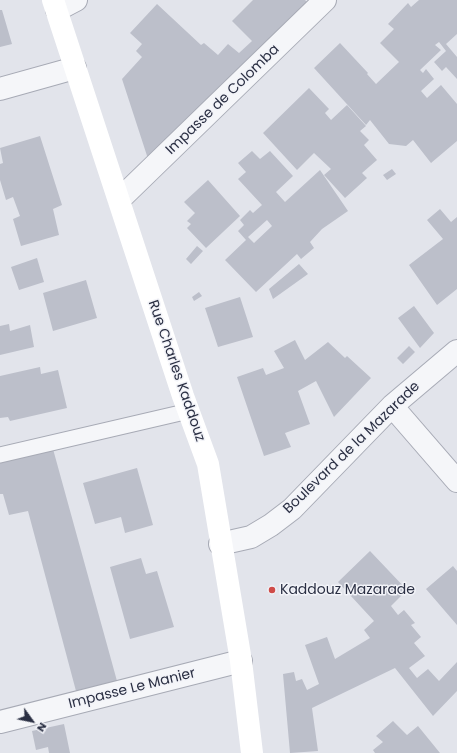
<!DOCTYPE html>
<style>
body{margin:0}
#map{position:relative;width:457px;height:753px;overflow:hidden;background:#e2e4eb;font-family:Poppins,sans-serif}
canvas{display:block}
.north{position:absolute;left:12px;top:701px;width:40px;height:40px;-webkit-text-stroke:3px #f2f3f8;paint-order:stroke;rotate:123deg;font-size:11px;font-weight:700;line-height:16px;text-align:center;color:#2a2f43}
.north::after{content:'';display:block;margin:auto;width:14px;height:18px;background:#2a2f43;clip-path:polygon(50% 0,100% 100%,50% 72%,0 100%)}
</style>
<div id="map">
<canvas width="457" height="753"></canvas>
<div class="north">N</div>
</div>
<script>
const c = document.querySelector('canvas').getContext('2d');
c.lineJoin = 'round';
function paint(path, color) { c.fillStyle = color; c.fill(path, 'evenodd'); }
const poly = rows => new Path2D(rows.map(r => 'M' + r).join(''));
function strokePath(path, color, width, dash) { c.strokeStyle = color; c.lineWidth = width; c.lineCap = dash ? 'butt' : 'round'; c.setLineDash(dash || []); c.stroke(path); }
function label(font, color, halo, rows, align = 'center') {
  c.font = font + ' Poppins,sans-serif'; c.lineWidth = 3; c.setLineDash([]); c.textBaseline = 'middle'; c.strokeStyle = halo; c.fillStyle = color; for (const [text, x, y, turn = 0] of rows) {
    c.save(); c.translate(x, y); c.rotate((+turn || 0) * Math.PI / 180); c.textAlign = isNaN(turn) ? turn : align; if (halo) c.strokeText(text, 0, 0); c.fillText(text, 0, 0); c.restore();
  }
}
paint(poly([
 [253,0,305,0,311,6,150,165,122,79,142,57,136,51,142,44,130,33,157,4,201,45,204,43,218,55,228,44,239,53,252,41,232,21],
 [419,0,457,0,457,34,446,44,457,57,457,79,446,67,442,71,434,62,446,51,439,42,435,45,441,50,420,70,423,73,426,69,434,79,421,91,427,98,441,85,457,104,457,141,431,163,413,140,406,146,389,144,370,120,366,125,314,68,340,43,368,73,367,74,376,84,399,62,380,43,394,29,388,24,408,3,411,7],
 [0,10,2,10,12,44,0,47],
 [309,88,329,109,325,113,331,120,347,105,366,126,360,131,369,140,364,145,377,160,362,173,367,178,345,198,324,175,331,169,314,153,297,170,263,133],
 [40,136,62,205,53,209,59,235,21,246,13,219,20,216,13,197,6,200,0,180,0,164,3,163,0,148],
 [252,151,260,159,270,151,293,176,276,192,285,202,320,170,348,211,322,229,310,242,314,248,301,259,297,254,256,292,225,260,246,240,238,231,244,225,240,220,250,210,253,213,262,205,238,179,246,172,238,163],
 [267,220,272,226,254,243,248,237],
 [392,169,396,174,387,180,383,175],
 [208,180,240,216,206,248,187,228,191,224,187,221,195,213,184,202],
 [440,209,451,222,457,217,457,289,437,305,409,265,443,239,427,220],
 [197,246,203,251,191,264,186,259],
 [37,258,44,282,19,290,11,267],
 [299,264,308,274,273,299,269,289],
 [86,280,97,318,53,331,43,293],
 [199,292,202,296,194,301,192,297],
 [240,297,253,337,218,347,205,308],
 [414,306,434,333,420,348,398,318],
 [9,324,10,331,30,325,34,347,0,355,0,326],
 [295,340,305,360,328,342,345,358,347,356,371,378,334,417,316,381,298,391,310,424,285,433,291,447,264,456,237,377,263,368,266,375,284,368,274,351],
 [409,346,415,352,403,364,397,358],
 [40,367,41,374,58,370,67,408,10,421,8,417,0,418,0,376],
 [53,449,117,681,76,691,28,511,9,515,3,494,0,494,0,462],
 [137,468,153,525,125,533,121,517,95,524,83,483],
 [370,551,407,590,391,606,398,615,404,610,415,623,411,625,421,637,414,643,425,656,409,668,417,678,428,669,439,681,457,662,457,691,433,716,395,668,312,708,318,751,290,753,283,674,294,672,296,681,302,679,307,690,319,684,305,645,327,637,335,659,370,638,364,630,374,621,338,582],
 [141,558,146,574,157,571,174,627,130,639,110,567],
 [453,566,457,571,457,625,426,589],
 [393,721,407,735,418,726,440,753,375,753,373,750,383,742,376,736],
 [64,724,70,753,49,753,48,747,36,750,32,731]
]), '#bcbfca');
const lane = poly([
 [0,455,189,411]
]);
const street = poly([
 [57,10,76,0],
 [0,89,75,68],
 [120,199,325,0],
 [392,406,457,481],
 [220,544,251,537,271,525,292,509,392,406,457,351],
 [0,722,241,661]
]);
strokePath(lane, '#a7aab5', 17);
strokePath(street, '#a7aab5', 24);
strokePath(lane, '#f5f6f9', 15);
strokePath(street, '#f5f6f9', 22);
strokePath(poly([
 [53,0,183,396,208,464,241,661,252,753]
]), '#fff', 22);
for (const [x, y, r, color] of [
 [272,590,4,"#cf4b48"]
]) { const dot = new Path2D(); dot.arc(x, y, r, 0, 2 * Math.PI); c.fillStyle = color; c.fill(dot); strokePath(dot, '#f2f3f8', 1.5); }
label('14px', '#2a2f43', '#f2f3f8', [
 ["Impasse de Colomba",223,100,-44],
 ["Rue Charles Kaddouz",176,371,71],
 ["Boulevard de la Mazarade",352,448,-44],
 ["Impasse Le Manier",132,689,-14]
]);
label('14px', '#2a2f43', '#f2f3f8', [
 ["Kaddouz Mazarade",280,590]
], 'left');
</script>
